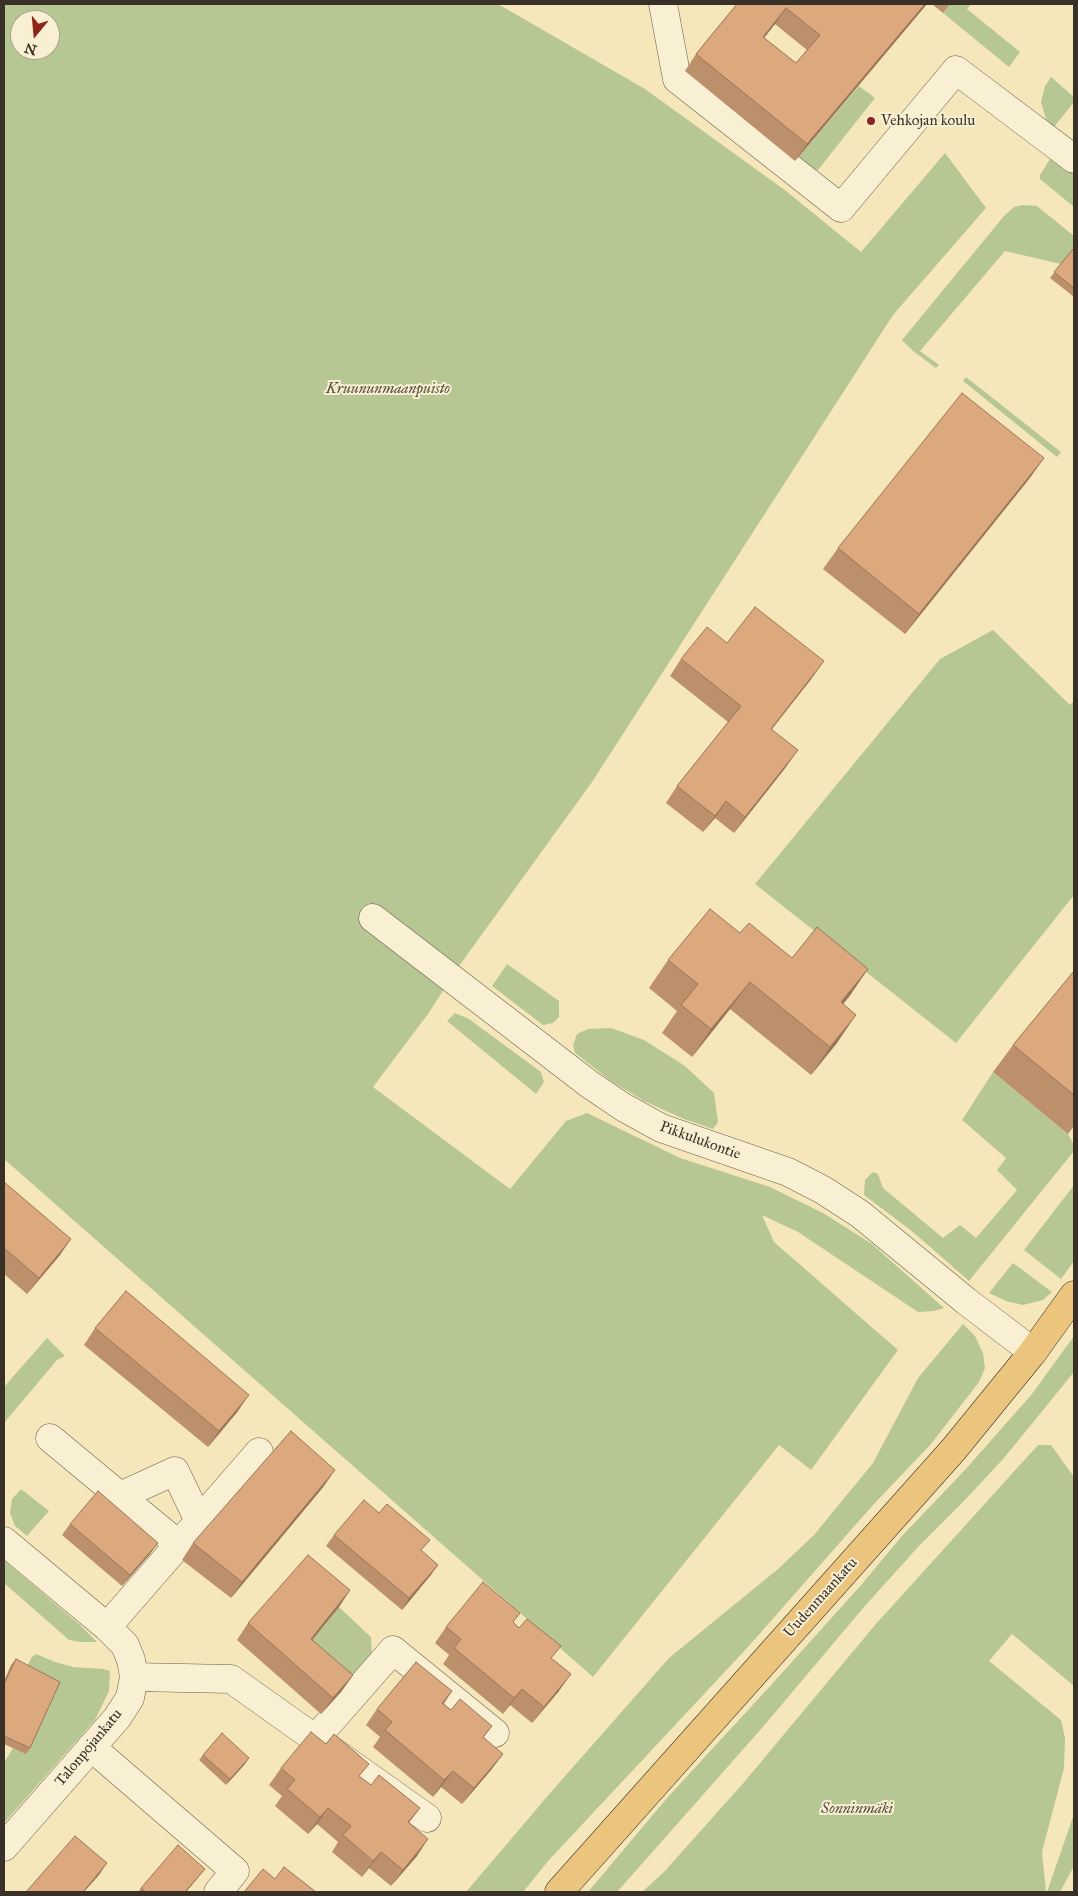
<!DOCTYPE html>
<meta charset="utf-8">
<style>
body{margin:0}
#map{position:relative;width:1078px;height:1896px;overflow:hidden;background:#f6e7bb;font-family:"IM FELL Great Primer",serif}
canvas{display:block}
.frame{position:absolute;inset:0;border:5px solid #393027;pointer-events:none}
.north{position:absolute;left:10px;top:10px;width:50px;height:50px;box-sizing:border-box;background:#f9efd3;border:1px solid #aca38e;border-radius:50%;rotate:197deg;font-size:14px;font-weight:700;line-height:20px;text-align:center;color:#393027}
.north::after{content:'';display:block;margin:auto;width:18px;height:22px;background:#8f2418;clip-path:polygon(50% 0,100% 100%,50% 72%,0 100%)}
</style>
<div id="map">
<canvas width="1078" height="1896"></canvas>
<div class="frame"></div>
<div class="north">N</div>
</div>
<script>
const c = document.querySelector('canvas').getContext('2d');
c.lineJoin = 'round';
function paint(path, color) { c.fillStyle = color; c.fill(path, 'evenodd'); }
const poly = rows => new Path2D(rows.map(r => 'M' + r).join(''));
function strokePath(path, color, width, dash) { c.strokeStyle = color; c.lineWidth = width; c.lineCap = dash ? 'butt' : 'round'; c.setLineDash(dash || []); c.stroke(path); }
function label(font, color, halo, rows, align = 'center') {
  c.font = font + ' "IM FELL Great Primer",serif'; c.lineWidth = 4; c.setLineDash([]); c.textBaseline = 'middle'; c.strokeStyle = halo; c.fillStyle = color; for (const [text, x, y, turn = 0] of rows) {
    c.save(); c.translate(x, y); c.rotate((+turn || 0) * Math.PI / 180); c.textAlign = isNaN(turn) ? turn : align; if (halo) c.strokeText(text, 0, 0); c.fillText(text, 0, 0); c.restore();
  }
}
paint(poly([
 [4,4,498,4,645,89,786,191,861,252,945,153,986,208,893,315,592,782,459,966,428,1014,373,1087,510,1189,566,1121,587,1113,680,1158,770,1187,823,1213,872,1244,944,1308,934,1311,918,1312,798,1232,762,1215,774,1242,898,1350,811,1470,779,1445,593,1677,4,1159],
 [20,20,50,20,50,50,20,50],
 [950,4,971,4,967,9,1020,52,1009,67,943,13],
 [1051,77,1074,97,1074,102,1054,127,1046,119,1041,102,1045,86],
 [859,86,875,98,818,170,805,167,795,161],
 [1054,158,1074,175,1074,207,1040,179,1040,175,1050,159],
 [1023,205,1037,206,1074,236,1074,257,1061,264,1005,251,920,351,939,365,936,368,913,351,902,340,1004,216,1014,207],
 [966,377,1061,452,1057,457,963,381],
 [993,630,1070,705,1074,701,1074,895,956,1043,755,884,940,659],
 [507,964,559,1001,559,1017,553,1023,543,1025,492,986],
 [455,1013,469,1019,541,1072,544,1082,536,1094,447,1021],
 [611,1028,644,1040,685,1066,714,1093,718,1122,713,1129,684,1119,644,1101,611,1081,575,1053,573,1045,577,1034,588,1029],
 [993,1072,1068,1134,1074,1145,1074,1151,969,1281,913,1232,864,1195,865,1180,873,1172,878,1174,883,1188,943,1238,960,1225,976,1238,1017,1190,997,1170,1006,1158,962,1120],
 [1074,1185,1074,1261,1061,1279,1024,1250],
 [1013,1263,1052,1292,1043,1300,1023,1305,1006,1301,989,1293],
 [963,1324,975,1336,983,1353,985,1368,979,1382,931,1444,873,1505,748,1647,549,1860,523,1892,466,1892,551,1792,669,1658,778,1569,814,1535,873,1463,918,1378],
 [1074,1336,1074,1372,1004,1458,964,1501,919,1546,864,1607,762,1728,617,1892,588,1892,667,1798,772,1684,862,1584,901,1537,964,1471,1032,1394],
 [47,1338,65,1356,57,1360,4,1423,4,1387],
 [1038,1445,1051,1445,1074,1477,1074,1686,1012,1634,989,1661,1061,1720,1065,1738,1064,1768,1042,1852,1046,1892,642,1892,664,1872,746,1780,875,1625],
 [21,1489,49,1511,27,1536,15,1526,10,1513,12,1499],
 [4,1560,80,1625,97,1642,80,1642,69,1640,4,1583],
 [339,1607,371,1637,372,1654,341,1692,300,1655],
 [36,1654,55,1662,73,1667,103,1669,110,1671,109,1691,95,1720,4,1823,4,1763,13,1748,26,1753,25,1672,31,1658],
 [1074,1814,1074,1866,1060,1892,1047,1892]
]), '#b6c794');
const minor = poly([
 [663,4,677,79,841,208,956,70,1074,159],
 [373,918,589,1084,623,1107,661,1128,788,1172,823,1190,860,1214,966,1301,1033,1352],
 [50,1438,179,1545],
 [120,1496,175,1471,199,1521],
 [4,1541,107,1627,125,1645,131,1660,134,1677,130,1698,117,1718,4,1847],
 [107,1627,259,1452],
 [134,1677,231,1679,427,1818],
 [315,1739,393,1650,495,1733],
 [91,1747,235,1871,218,1892]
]);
const major = poly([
 [559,1892,954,1449,1033,1352,1074,1295]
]);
strokePath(minor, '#685e4c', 29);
strokePath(major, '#393027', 29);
strokePath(minor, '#f9efd3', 28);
strokePath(major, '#ebc47e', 28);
paint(poly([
 [737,4,927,4,795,161,685,71,696,54],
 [775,24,807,50,796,63,764,38],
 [932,4,950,4,943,13],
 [1074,248,1074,297,1050,278],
 [1044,458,1029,479,905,634,823,569,838,548],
 [727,643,812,678,772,729,786,767,734,833,715,818,703,832,666,803,677,786,728,722,670,676,681,659],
 [740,933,792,958,868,969,843,1004,837,1043,811,1075,730,1009,692,1057,662,1033,677,1011,649,988,668,960],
 [1074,971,1074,1126,1068,1134,993,1072,1013,1045],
 [4,1182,60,1255,27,1294,4,1274],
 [95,1328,238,1411,208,1447,84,1345],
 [324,1486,231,1598,182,1560,193,1543],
 [70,1524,150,1554,122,1586,62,1535],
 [334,1535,422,1551,438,1565,430,1576,402,1610,326,1546],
 [350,1590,339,1607,312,1640,353,1675,341,1692,321,1714,237,1640,248,1623],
 [513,1622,552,1659,559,1691,532,1723,510,1705,503,1714,443,1664,449,1655,435,1643,446,1627],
 [16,1659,30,1748,26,1754,4,1744,4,1681,11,1665],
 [452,1691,444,1704,451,1710,492,1726,483,1738,503,1754,491,1770,462,1804,441,1787,433,1797,373,1747,380,1737,366,1725,377,1709],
 [203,1755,245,1764,226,1785,199,1760],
 [281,1768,360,1777,371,1785,420,1808,409,1823,417,1856,391,1886,369,1868,362,1877,332,1852,338,1842,317,1824,308,1834,275,1806,282,1796,269,1785],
 [205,1869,186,1892,138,1892,141,1888]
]), '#bd906c');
paint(poly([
 [925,4,927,4,795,161,807,144],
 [786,8,775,24,752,53,763,37],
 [1044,458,1029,479,905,634,919,614],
 [824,661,812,678,759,745,771,729],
 [798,750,786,767,734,833,745,817],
 [726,801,715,818,703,832,715,816],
 [868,969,849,997,821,1030,841,1002],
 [750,982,730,1009,692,1057,711,1029],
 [856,1015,837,1043,811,1075,830,1047],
 [71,1239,60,1255,27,1294,39,1278],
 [249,1395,238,1411,208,1447,219,1431],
 [335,1470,324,1486,231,1598,242,1582],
 [158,1543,150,1554,122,1586,130,1575],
 [438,1565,430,1576,402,1610,409,1598],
 [350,1590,339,1607,300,1655,311,1639],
 [571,1674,559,1691,532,1723,544,1707],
 [353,1675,341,1692,321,1714,333,1698],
 [522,1689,510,1705,503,1714,514,1698],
 [503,1754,491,1770,462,1804,474,1788],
 [249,1758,245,1764,226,1785,230,1779],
 [453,1771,441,1787,433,1797,444,1780],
 [328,1808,317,1824,308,1834,320,1817],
 [428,1839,417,1856,391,1886,403,1870],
 [381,1852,369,1868,362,1877,373,1861],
 [107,1863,99,1875,84,1892,83,1892],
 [205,1869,186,1892,185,1892]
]), '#9a7658');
const building = poly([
 [737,4,925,4,807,144,696,54,737,4],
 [786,8,820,35,796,63,763,37,786,8],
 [1074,248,1074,288,1054,272,1074,248],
 [962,393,1044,458,919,614,838,548,962,393],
 [755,607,824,661,771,729,798,750,745,817,726,801,715,816,677,786,741,706,681,659,707,627,727,643,755,607],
 [710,909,740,933,749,923,792,958,817,927,868,969,841,1002,856,1015,830,1047,750,982,711,1029,681,1005,698,984,668,960,710,909],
 [1074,971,1074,1095,1013,1045,1074,971],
 [4,1182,71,1239,39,1278,4,1248,4,1182],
 [126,1291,249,1395,219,1431,95,1328,126,1291],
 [291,1431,335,1470,242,1582,193,1543,291,1431],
 [98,1491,158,1543,130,1575,70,1524,98,1491],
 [364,1500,379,1513,387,1504,430,1540,421,1550,438,1565,409,1598,334,1535,364,1500],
 [308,1555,350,1590,311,1639,353,1675,333,1698,248,1623,308,1555],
 [483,1582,520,1613,513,1622,519,1628,527,1619,561,1646,551,1658,571,1674,544,1707,522,1689,514,1698,454,1648,461,1639,446,1627,483,1582],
 [16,1659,60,1682,30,1748,4,1736,4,1684,16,1659],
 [416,1662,452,1691,442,1703,451,1710,460,1699,492,1726,483,1737,503,1754,474,1788,453,1771,444,1780,385,1730,392,1722,377,1709,416,1662],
 [311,1732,326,1744,334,1734,369,1764,359,1776,371,1785,379,1775,420,1808,408,1822,428,1839,403,1870,381,1852,373,1861,343,1835,351,1826,328,1808,320,1817,287,1789,295,1780,281,1768,311,1732],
 [222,1733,249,1758,230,1779,203,1755,222,1733],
 [75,1836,107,1863,83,1892,26,1892,75,1836],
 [178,1845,205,1869,185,1892,146,1892,141,1888,178,1845],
 [284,1867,316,1892,244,1892,263,1869,275,1879,284,1867]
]);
paint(building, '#dca87e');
strokePath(building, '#9a7658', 1);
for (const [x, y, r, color] of [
 [871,121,5,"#8f2418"]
]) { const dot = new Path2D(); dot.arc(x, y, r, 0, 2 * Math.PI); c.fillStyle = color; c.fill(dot); strokePath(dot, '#f9efd3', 2); }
label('15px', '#393027', '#f9efd3', [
 ["Vehkojan koulu",881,121]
], 'left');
label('italic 15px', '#524e3d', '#f9efd3', [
 ["Kruununmaanpuisto",388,389],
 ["Sonninmäki",857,1809]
]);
label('15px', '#393027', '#f9efd3', [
 ["Pikkulukontie",700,1141,20],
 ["Uudenmaankatu",821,1598,-48],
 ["Talonpojankatu",89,1748,-50]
]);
</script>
